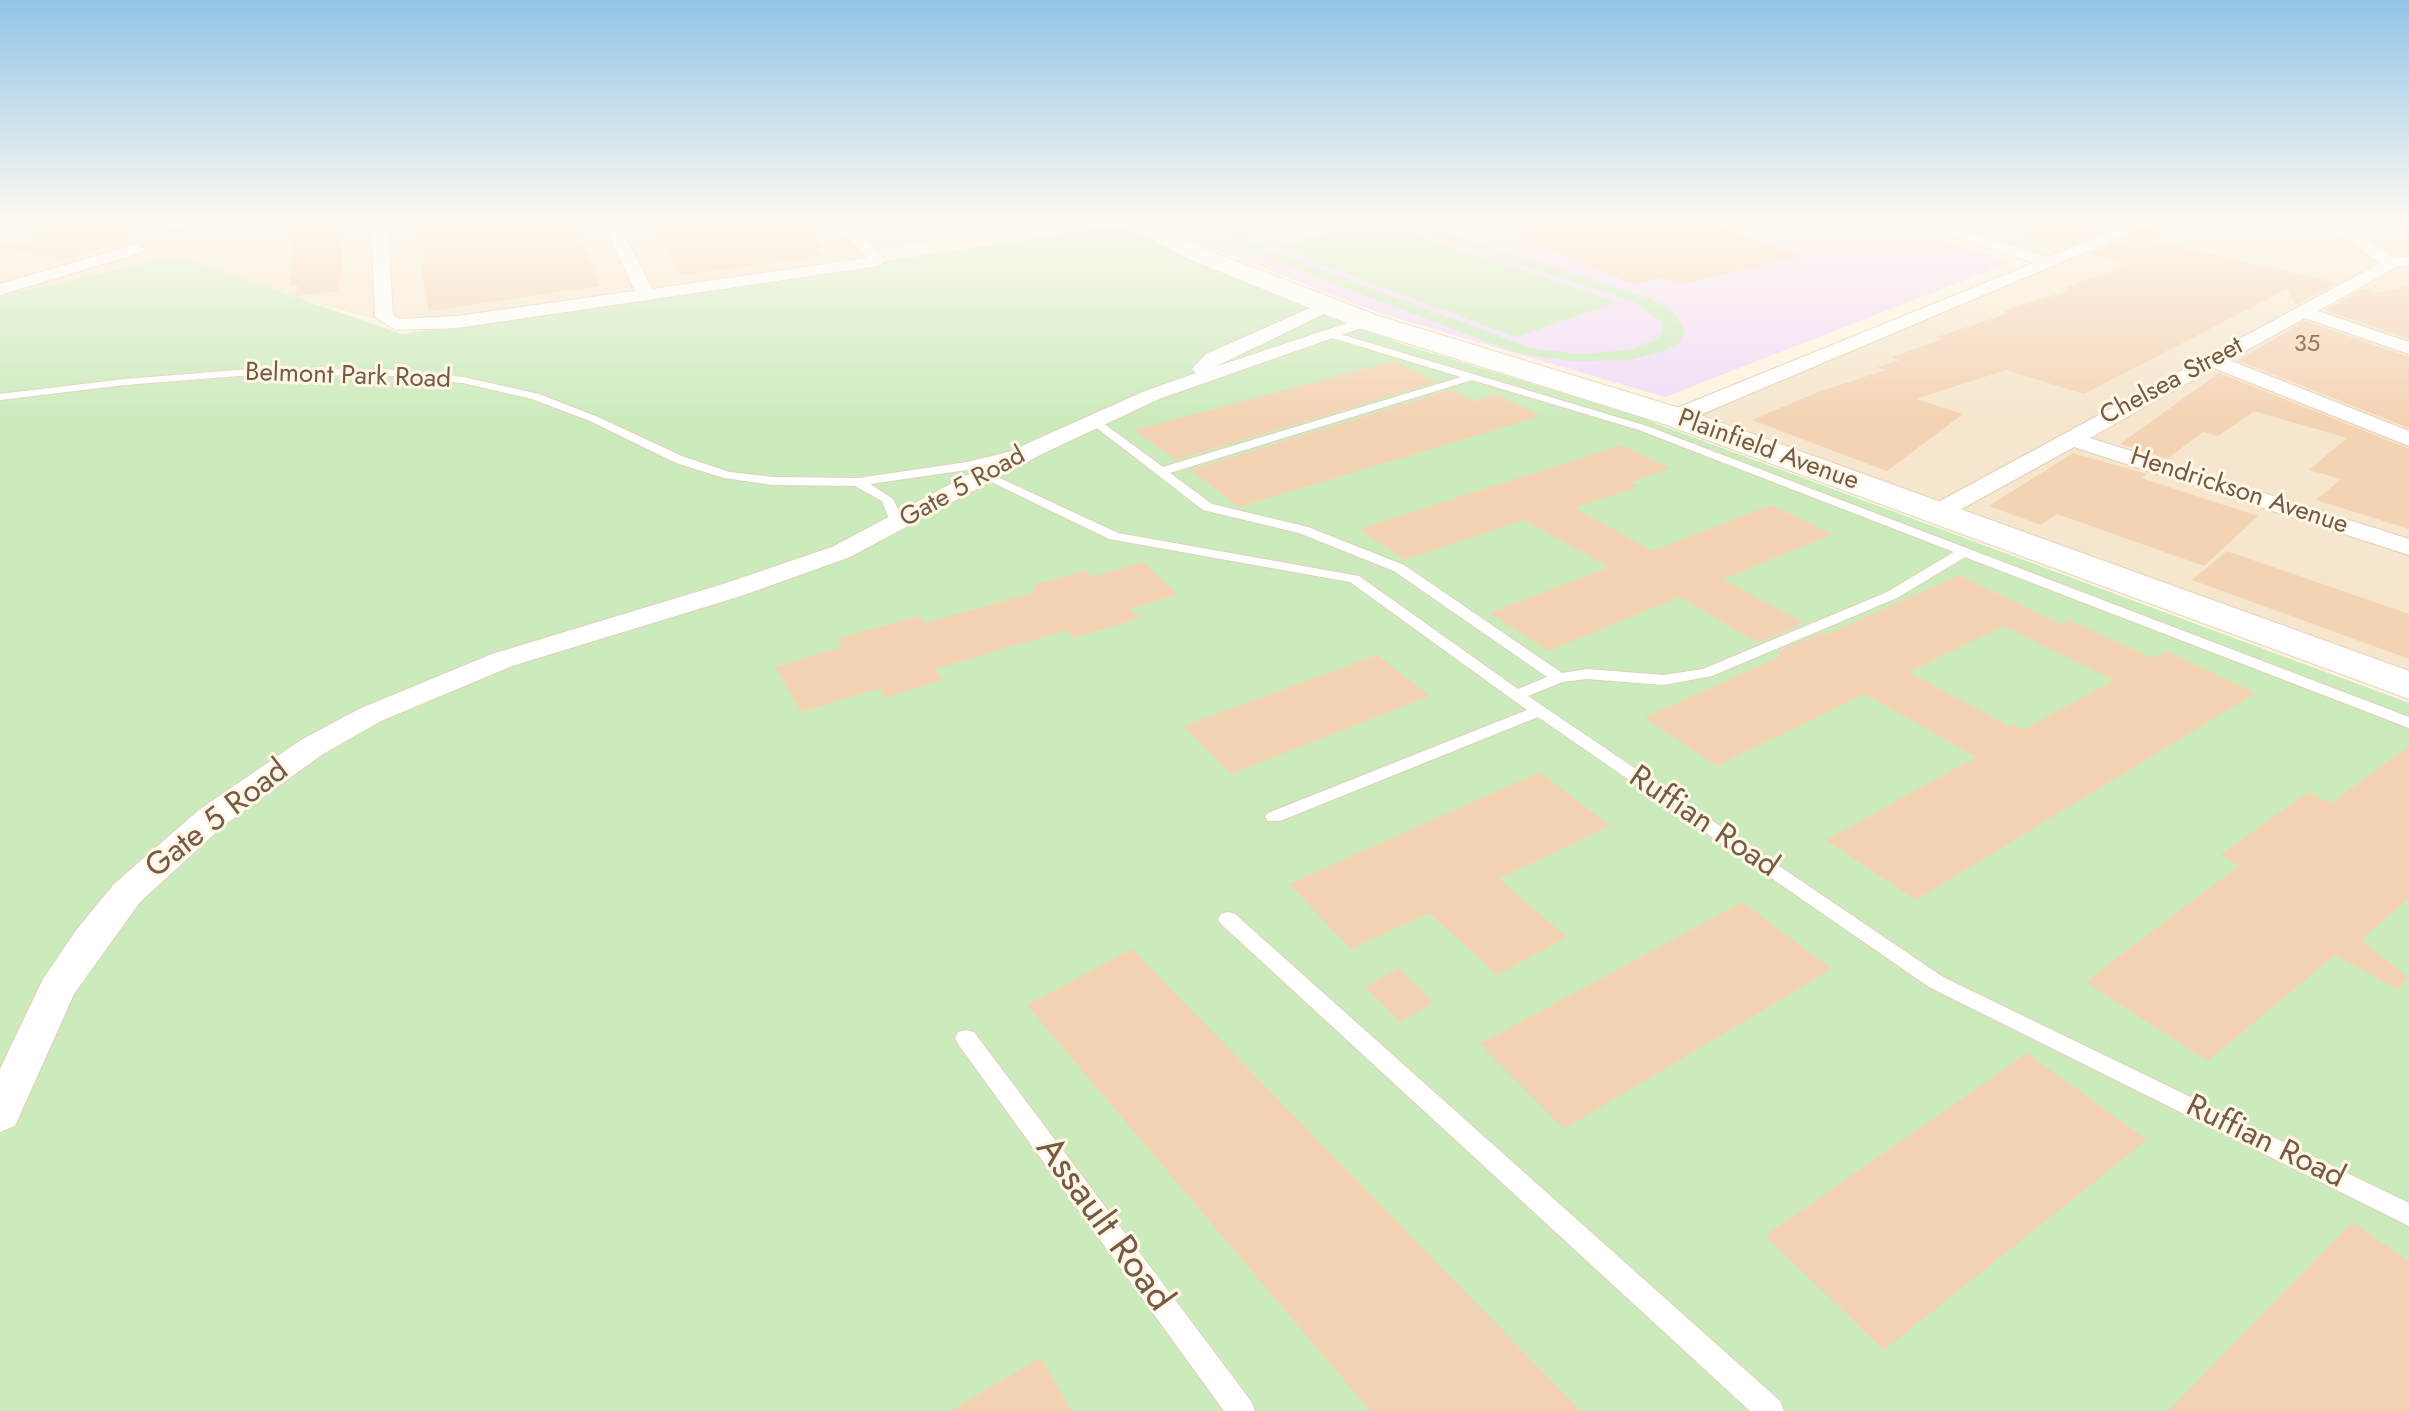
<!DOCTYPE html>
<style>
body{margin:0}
canvas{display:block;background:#fdf4df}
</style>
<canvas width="2409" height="1411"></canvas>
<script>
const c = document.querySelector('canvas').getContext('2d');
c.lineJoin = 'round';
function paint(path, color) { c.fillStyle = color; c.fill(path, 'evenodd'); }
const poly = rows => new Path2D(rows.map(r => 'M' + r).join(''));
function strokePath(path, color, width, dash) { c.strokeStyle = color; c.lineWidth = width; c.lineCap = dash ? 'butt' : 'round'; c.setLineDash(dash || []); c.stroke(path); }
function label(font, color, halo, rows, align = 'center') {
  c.font = font + ' Jost,sans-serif'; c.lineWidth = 6; c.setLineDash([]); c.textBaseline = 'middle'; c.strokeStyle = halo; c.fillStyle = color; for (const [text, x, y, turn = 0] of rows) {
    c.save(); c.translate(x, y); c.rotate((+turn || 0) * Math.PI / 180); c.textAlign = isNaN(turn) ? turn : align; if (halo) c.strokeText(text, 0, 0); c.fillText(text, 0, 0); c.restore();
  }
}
paint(poly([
 [0,220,1078,220,869,251,878,261,457,322,395,324,283,294,177,256,0,296],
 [1911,220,2409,220,2409,686,1675,417,2049,263]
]), '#f5e6cd');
paint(poly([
 [1151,220,1878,220,2011,262,1665,397,1379,313,1189,239]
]), '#f1dcf9');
paint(poly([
 [1240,220,1261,220,1250,227,1248,235,1253,242,1266,249,1531,348,1579,354,1629,350,1655,340,1662,333,1662,322,1634,302,1386,220,1408,220,1651,299,1675,313,1685,332,1679,343,1664,351,1630,360,1573,361,1516,353,1246,250,1230,237,1231,229],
 [1375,221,1617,302,1516,337,1275,247],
 [1119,225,1294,303,1402,344,1628,413,2409,703,2409,1411,0,1411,0,296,177,256,402,334]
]), '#ccebbd');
paint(poly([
 [296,220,343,220,341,274,337,291,295,296,298,285,290,286],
 [419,220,448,220,449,224,492,220,493,226,572,220,578,227,599,286,429,311,421,263,425,262],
 [650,220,798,220,824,249,818,249,824,256,680,275],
 [1481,220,1683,220,1699,226,1710,223,1804,256,1679,285,1662,278,1635,285],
 [2007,220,2131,220,2067,246,2006,228],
 [2159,224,2156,241,2337,283,2296,305,2287,289,2084,394,2006,370,1916,399,1963,414,1887,471,1752,420,1818,392,1886,370,1877,367,1900,360,1892,357,1942,339,1937,337,2009,313,2004,311,2069,290,2065,288,2129,264,2091,253],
 [71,228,134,239,63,260,0,247],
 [2409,286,2409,339,2325,310,2363,289,2378,293],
 [2305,321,2409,357,2409,428,2238,360],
 [1395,361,1436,382,1176,460,1134,430],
 [2219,373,2409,449,2409,529,2316,500,2341,479,2309,470,2347,438,2254,411,2218,436,2203,432,2167,459,2120,444],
 [1451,390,1474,401,1497,394,1541,416,1239,507,1190,470],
 [1622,445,1670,468,1630,482,1639,486,1575,508,1652,551,1771,505,1833,534,1723,579,1804,623,1758,643,1680,597,1548,651,1490,613,1609,567,1524,520,1404,560,1359,529],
 [2073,453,2147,474,2141,478,2258,516,2204,566,2057,514,2041,525,1989,506],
 [2227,551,2409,614,2409,659,2192,580],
 [1143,562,1178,594,1130,609,1140,618,1074,638,1067,630,936,669,943,680,885,698,880,688,801,712,775,667,842,647,837,639,919,616,925,623,1036,592,1031,586,1085,570,1091,577],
 [1959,575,2061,624,2069,620,2152,658,2166,651,2256,693,1916,900,1826,840,1976,757,1865,694,1717,766,1644,718,1781,656,1776,652,1822,633,1826,635],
 [2003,626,2114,680,2023,730,2013,724,2009,726,1909,672],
 [1377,655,1430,696,1231,774,1183,726],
 [2409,746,2409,898,2361,940,2408,977,2398,990,2335,955,2208,1061,2085,982,2239,866,2220,855,2308,792,2331,803],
 [1540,772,1610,826,1499,879,1567,937,1497,975,1429,913,1351,949,1289,884],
 [1742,902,1832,969,1564,1129,1480,1044],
 [1132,949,1581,1411,1370,1411,1027,1005],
 [1399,968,1434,1003,1400,1022,1365,987],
 [2027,1053,2147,1140,1884,1350,1765,1236],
 [2352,1222,2409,1261,2409,1411,2168,1411],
 [1041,1357,1071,1411,950,1411]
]), '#f4d3b5');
const service = poly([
 [1333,332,1647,426,2409,717,2409,728,1965,557,1897,598,1712,676,1664,685,1587,679,1562,682,1528,696,1943,977,2409,1203,2409,1226,1929,987,1538,717,1280,821,1268,821,1265,817,1268,813,1527,710,1350,582,1109,539,981,477,983,474,991,474,1118,533,1359,576,1518,689,1547,677,1394,571,1299,533,1203,510,1089,422,1099,420,1163,467,1461,377,1329,337,1329,333,1333,332],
 [1472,380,1639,430,1954,552,1887,592,1703,669,1664,675,1587,669,1562,673,1404,565,1308,527,1212,504,1170,473,1472,380],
 [383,369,463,377,539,394,598,417,684,457,730,472,773,477,858,478,967,462,1021,449,1027,453,967,470,870,484,893,499,905,524,898,528,891,524,882,501,855,486,773,485,724,478,676,463,590,421,532,399,463,383,383,375,238,376,125,385,0,400,0,394,125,379,238,370,383,369],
 [1228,912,1235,914,1780,1401,1784,1411,1750,1411,1221,924,1218,919,1221,914,1228,912],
 [966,1030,974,1032,1251,1401,1255,1411,1224,1411,958,1044,955,1038,958,1032,966,1030]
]);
const minor = poly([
 [166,220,215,220,207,225,146,232,138,227,166,220],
 [371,220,387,220,393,315,399,319,457,316,635,291,601,220,617,220,652,289,866,258,832,220,849,220,886,261,878,266,457,328,395,330,375,317,371,220],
 [1902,220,1926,220,2048,257,2139,220,2161,220,1683,422,1667,422,1664,417,1667,412,2034,263,1902,220],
 [2320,220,2338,220,2395,258,2409,256,2409,266,2396,267,2318,311,2409,342,2409,354,2305,318,2229,360,2409,431,2409,446,2214,368,2090,438,2409,539,2409,555,2074,447,1947,517,1929,517,1926,512,1929,507,2380,263,2320,220],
 [137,244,145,249,143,252,0,295,0,284,137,244],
 [1326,301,1335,306,1332,310,1215,367,1362,318,1376,318,1378,322,1159,399,1042,454,850,557,741,596,512,666,381,721,323,754,223,826,140,902,74,994,15,1126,0,1132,0,1069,43,979,77,929,114,884,199,810,301,740,359,709,492,654,723,584,832,547,1026,444,1145,391,1196,373,1192,369,1206,354,1326,301]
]);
const secondary = poly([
 [1116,220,1145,220,1207,250,1379,316,1686,410,2409,671,2409,699,1664,424,1359,328,1191,260,1116,220]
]);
strokePath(service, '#e2d0bb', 2);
strokePath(minor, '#e2d0bb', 2);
strokePath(secondary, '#e9d3ba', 2);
paint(service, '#fff');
paint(minor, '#fff');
paint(secondary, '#fff');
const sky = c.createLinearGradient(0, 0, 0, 418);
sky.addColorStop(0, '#93c4e8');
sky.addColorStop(0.53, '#fefaf1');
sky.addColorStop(1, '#fefaf100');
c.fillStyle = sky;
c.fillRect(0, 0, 2409, 418);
label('24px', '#957862', null, [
 ["35",2307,345]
]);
label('26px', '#755a46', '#fff7e6', [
 ["Belmont Park Road",348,377,2],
 ["Chelsea Street",2172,382,-28],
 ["Plainfield Avenue",1768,451,20],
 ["Gate 5 Road",963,488,-29],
 ["Hendrickson Avenue",2239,492,18]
]);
label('32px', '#755a46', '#fff7e6', [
 ["Gate 5 Road",218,820,-38],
 ["Ruffian Road",1703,823,34],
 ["Ruffian Road",2265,1143,26]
]);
label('38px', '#755a46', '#fff7e6', [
 ["Assault Road",1103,1225,54]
]);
</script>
